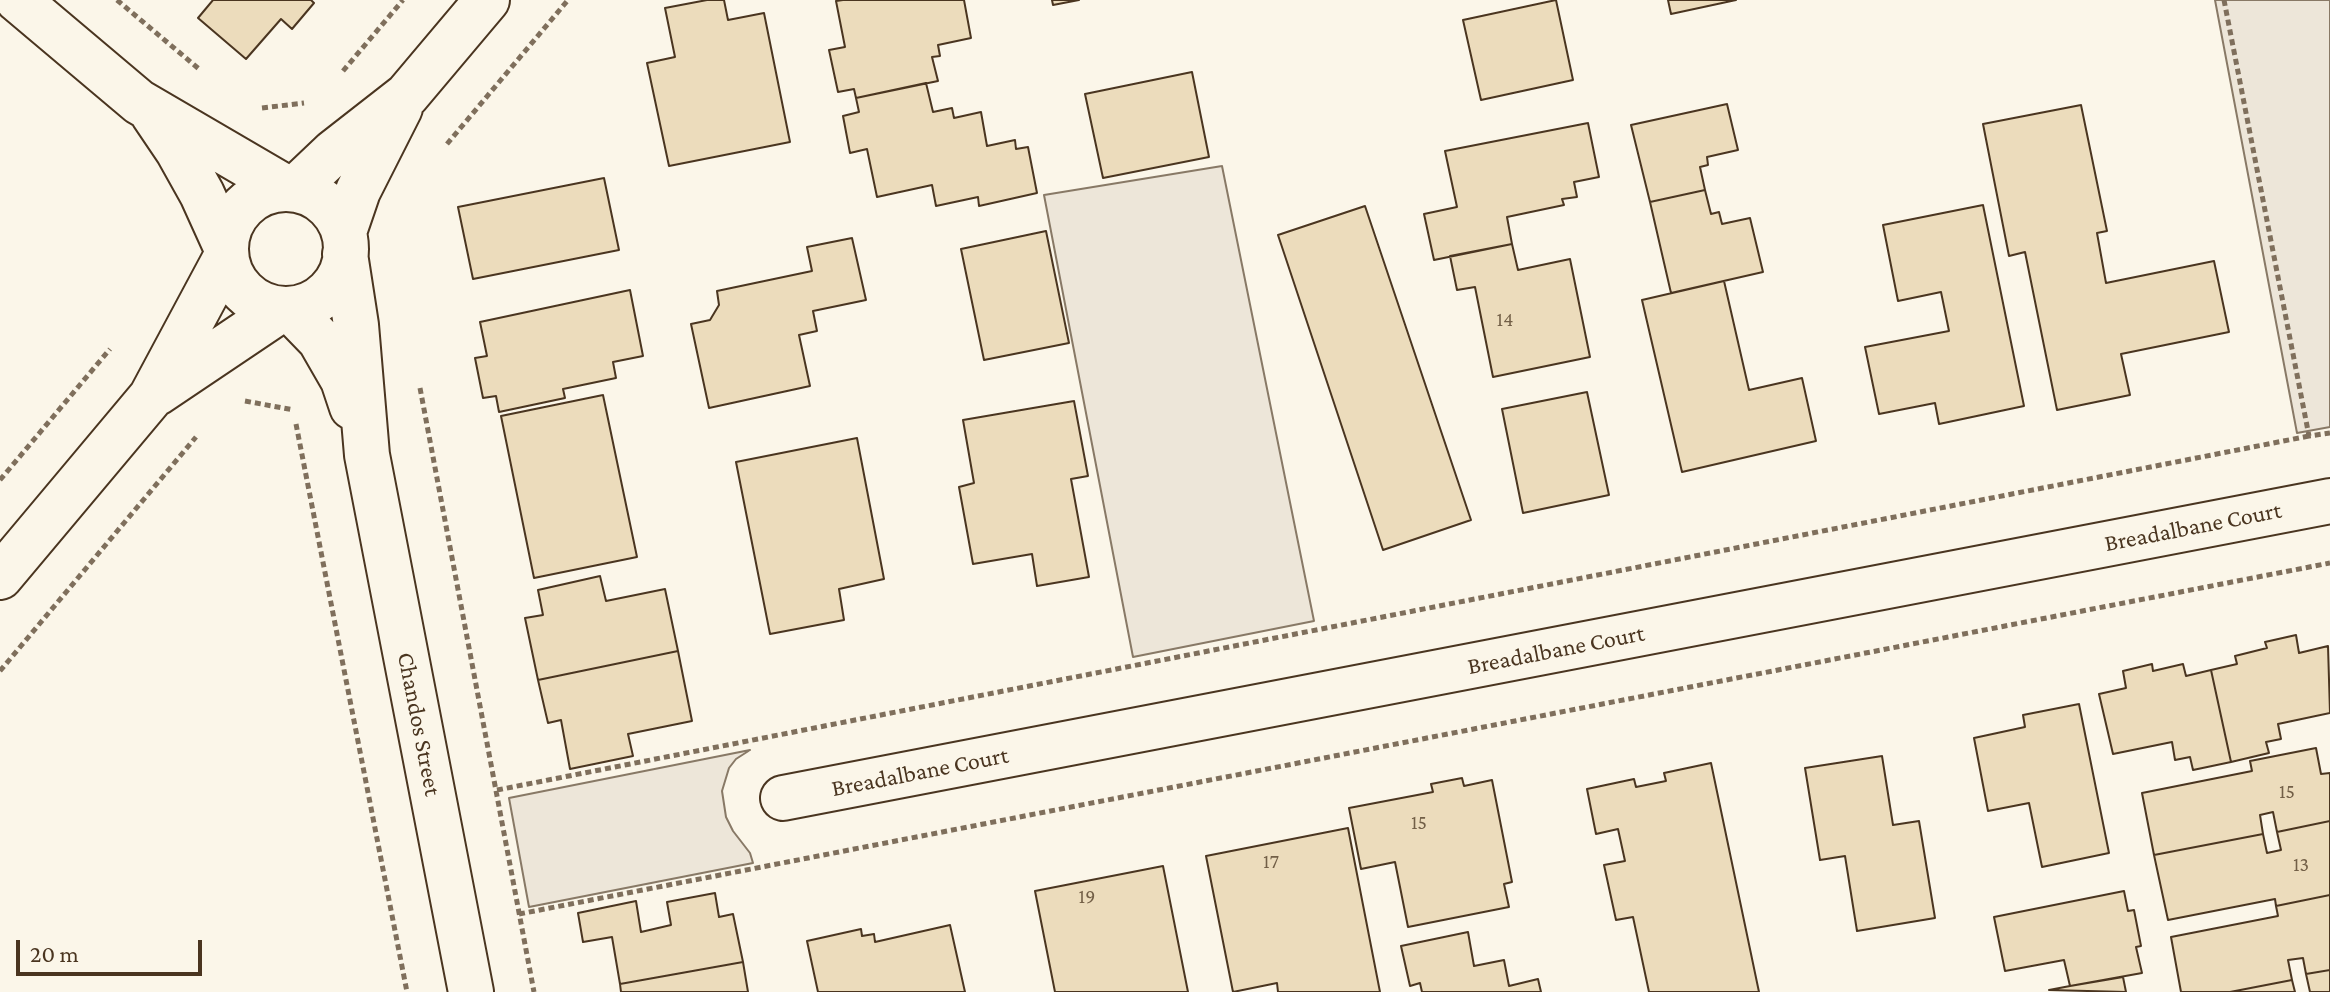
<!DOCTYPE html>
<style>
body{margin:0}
#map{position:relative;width:2330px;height:992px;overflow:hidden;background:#fbf6e9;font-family:"Crimson Pro",serif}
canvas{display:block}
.scale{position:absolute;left:16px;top:940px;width:186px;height:36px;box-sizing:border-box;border:4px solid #4a3520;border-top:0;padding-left:10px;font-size:24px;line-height:28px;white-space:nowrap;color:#4a3520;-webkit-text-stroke:6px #fbf6e9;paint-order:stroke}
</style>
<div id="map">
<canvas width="2330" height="992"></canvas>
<div class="scale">20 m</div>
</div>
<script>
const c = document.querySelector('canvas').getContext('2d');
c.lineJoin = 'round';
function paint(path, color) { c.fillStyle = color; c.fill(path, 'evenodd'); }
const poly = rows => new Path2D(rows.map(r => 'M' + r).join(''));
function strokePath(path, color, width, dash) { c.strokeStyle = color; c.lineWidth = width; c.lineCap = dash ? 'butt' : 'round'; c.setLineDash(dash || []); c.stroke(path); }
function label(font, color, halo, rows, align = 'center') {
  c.font = font + ' "Crimson Pro",serif'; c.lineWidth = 6; c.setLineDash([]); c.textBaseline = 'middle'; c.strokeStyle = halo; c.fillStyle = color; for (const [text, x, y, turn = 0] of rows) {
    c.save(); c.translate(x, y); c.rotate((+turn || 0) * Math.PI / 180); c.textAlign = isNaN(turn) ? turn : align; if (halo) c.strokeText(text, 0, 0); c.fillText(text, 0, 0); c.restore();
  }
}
const green = poly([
 [2215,0,2330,0,2330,427,2297,433,2215,0],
 [1222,166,1314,621,1133,657,1044,195,1222,166],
 [750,750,736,759,729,768,722,791,726,817,733,831,750,853,753,863,529,907,509,798,750,750]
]);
paint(green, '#ede6d9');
strokePath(green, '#887966', 2);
const building = poly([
 [213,0,311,0,314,3,292,29,281,19,246,59,198,18,213,0],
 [707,0,724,0,728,20,764,13,790,142,669,166,647,63,675,57,665,8,707,0],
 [843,0,964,0,971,38,938,45,940,56,932,57,938,81,856,98,854,89,838,92,829,50,845,47,836,1,843,0],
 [1052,0,1079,0,1053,5,1052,0],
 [1556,0,1573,80,1481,100,1463,20,1556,0],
 [1668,0,1736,0,1671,14,1668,0],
 [1192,72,1209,157,1103,178,1085,94,1192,72],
 [926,83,933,112,952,108,954,118,981,112,987,146,1015,140,1016,149,1028,147,1037,193,979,206,978,197,936,206,932,185,877,197,867,149,850,153,843,116,859,112,856,98,926,83],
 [1727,104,1738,150,1707,157,1708,165,1700,167,1705,190,1650,202,1631,125,1727,104],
 [2081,105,2107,231,2097,233,2106,283,2214,261,2229,332,2121,354,2130,395,2057,410,2025,252,2009,256,1983,124,2081,105],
 [1588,123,1599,177,1574,182,1577,197,1562,199,1564,205,1507,217,1512,244,1434,260,1424,214,1457,207,1445,151,1588,123],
 [604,178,619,250,473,279,458,207,604,178],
 [1705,190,1711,214,1719,212,1722,224,1750,218,1763,272,1671,293,1650,202,1705,190],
 [1983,205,2024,406,1939,424,1935,403,1879,414,1865,347,1949,331,1941,292,1898,301,1883,225,1983,205],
 [1365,206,1471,520,1383,550,1278,235,1365,206],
 [1046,231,1069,343,984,360,961,249,1046,231],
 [852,238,866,300,813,311,817,331,799,335,810,386,709,408,691,324,710,320,719,305,717,291,812,271,807,247,852,238],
 [1512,244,1518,270,1570,259,1590,357,1493,377,1475,287,1457,290,1450,256,1512,244],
 [1724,281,1749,390,1802,378,1816,441,1682,472,1642,300,1724,281],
 [630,290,643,356,613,362,616,378,563,389,565,398,499,412,496,396,483,398,475,358,487,356,480,322,630,290],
 [1587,392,1609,495,1523,513,1502,409,1587,392],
 [603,395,637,557,534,578,501,416,603,395],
 [1074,401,1088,476,1071,479,1089,577,1037,586,1032,554,973,564,959,487,974,483,963,420,1074,401],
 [857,438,884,579,839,589,844,620,770,634,736,462,857,438],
 [600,576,606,601,665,589,678,651,538,680,525,618,543,615,538,590,600,576],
 [2296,635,2299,653,2328,646,2330,713,2278,724,2281,739,2266,742,2269,753,2231,762,2211,670,2237,664,2235,656,2267,648,2265,642,2296,635],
 [678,651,692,721,628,734,633,756,570,769,561,720,548,723,538,680,678,651],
 [2152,664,2153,671,2183,664,2186,676,2211,670,2231,762,2193,770,2190,757,2175,760,2172,742,2113,754,2099,694,2126,688,2123,671,2152,664],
 [2079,704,2109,853,2042,867,2029,803,1988,811,1974,738,2025,727,2023,715,2079,704],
 [2316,748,2321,774,2330,773,2330,821,2277,832,2273,812,2260,815,2263,834,2154,855,2142,793,2252,771,2250,761,2316,748],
 [1882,756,1893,825,1919,821,1935,918,1857,931,1845,856,1820,860,1805,768,1882,756],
 [1711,763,1759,992,1649,992,1633,917,1616,920,1604,865,1625,861,1618,829,1596,834,1587,789,1634,779,1636,787,1666,781,1664,773,1711,763],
 [1462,778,1464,786,1492,780,1512,882,1504,884,1509,907,1408,927,1395,862,1361,869,1349,808,1433,792,1431,784,1462,778],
 [2330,821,2330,895,2276,906,2275,899,2168,920,2154,855,2263,834,2267,853,2281,850,2277,832,2330,821],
 [1348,828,1380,992,1278,992,1277,983,1233,992,1206,856,1348,828],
 [1163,866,1188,992,1055,992,1035,891,1163,866],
 [2124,891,2128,911,2134,910,2141,946,2136,947,2142,973,2070,986,2064,960,2005,971,1994,917,2124,891],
 [715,893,719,917,733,914,743,962,620,984,612,937,583,942,578,913,636,901,641,932,671,925,667,902,715,893],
 [2330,895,2330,970,2306,974,2303,958,2288,960,2292,980,2230,992,2181,992,2171,937,2278,916,2276,906,2330,895],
 [950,925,965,992,818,992,807,941,861,929,862,936,874,934,875,942,950,925],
 [1468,932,1474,966,1504,960,1509,986,1538,979,1541,992,1422,992,1420,983,1410,986,1401,946,1468,932],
 [743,962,748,992,621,992,620,984,743,962],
 [2330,970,2330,992,2310,992,2306,974,2330,970],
 [2123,977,2126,992,2049,990,2070,986,2123,977],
 [2292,980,2295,992,2230,992,2292,980]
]);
paint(building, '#ecdcbc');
strokePath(building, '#4a3520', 2);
const minor = poly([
 [18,0,139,102,288,189],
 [153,114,178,151,202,194,226,247],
 '226 249a60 60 0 1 1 120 0a60 60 0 1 1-120 0Z',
 [295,189,334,152,407,95,487,0],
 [344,232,358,191,400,108],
 [345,254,356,325,367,455,471,992],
 [290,309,320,340,343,380,352,407],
 [157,393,282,309],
 [0,577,151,397,226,257],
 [783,798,2330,501]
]);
strokePath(minor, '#4a3520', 48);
strokePath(poly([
 [117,0,199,69],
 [2224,0,2309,436,2330,433],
 [343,71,403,0],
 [262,108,304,103],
 [447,144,568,0],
 [420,388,534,992],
 [245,401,294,410],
 [296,424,407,992],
 [0,480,110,349],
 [0,671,196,437],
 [497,790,2309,436],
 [519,914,2330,563]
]), '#7f6f5c', 5, [6, 4]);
strokePath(minor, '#fbf6e9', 44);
label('20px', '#725f47', null, [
 ["14",1505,320],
 ["15",2287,792],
 ["15",1419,823],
 ["17",1271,862],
 ["13",2301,865],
 ["19",1087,897]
]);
label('24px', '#4a3520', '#fbf6e9', [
 ["Breadalbane Court",2193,527,-11],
 ["Breadalbane Court",1556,650,-11],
 ["Chandos Street",419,724,79],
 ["Breadalbane Court",920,772,-11]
]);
</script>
